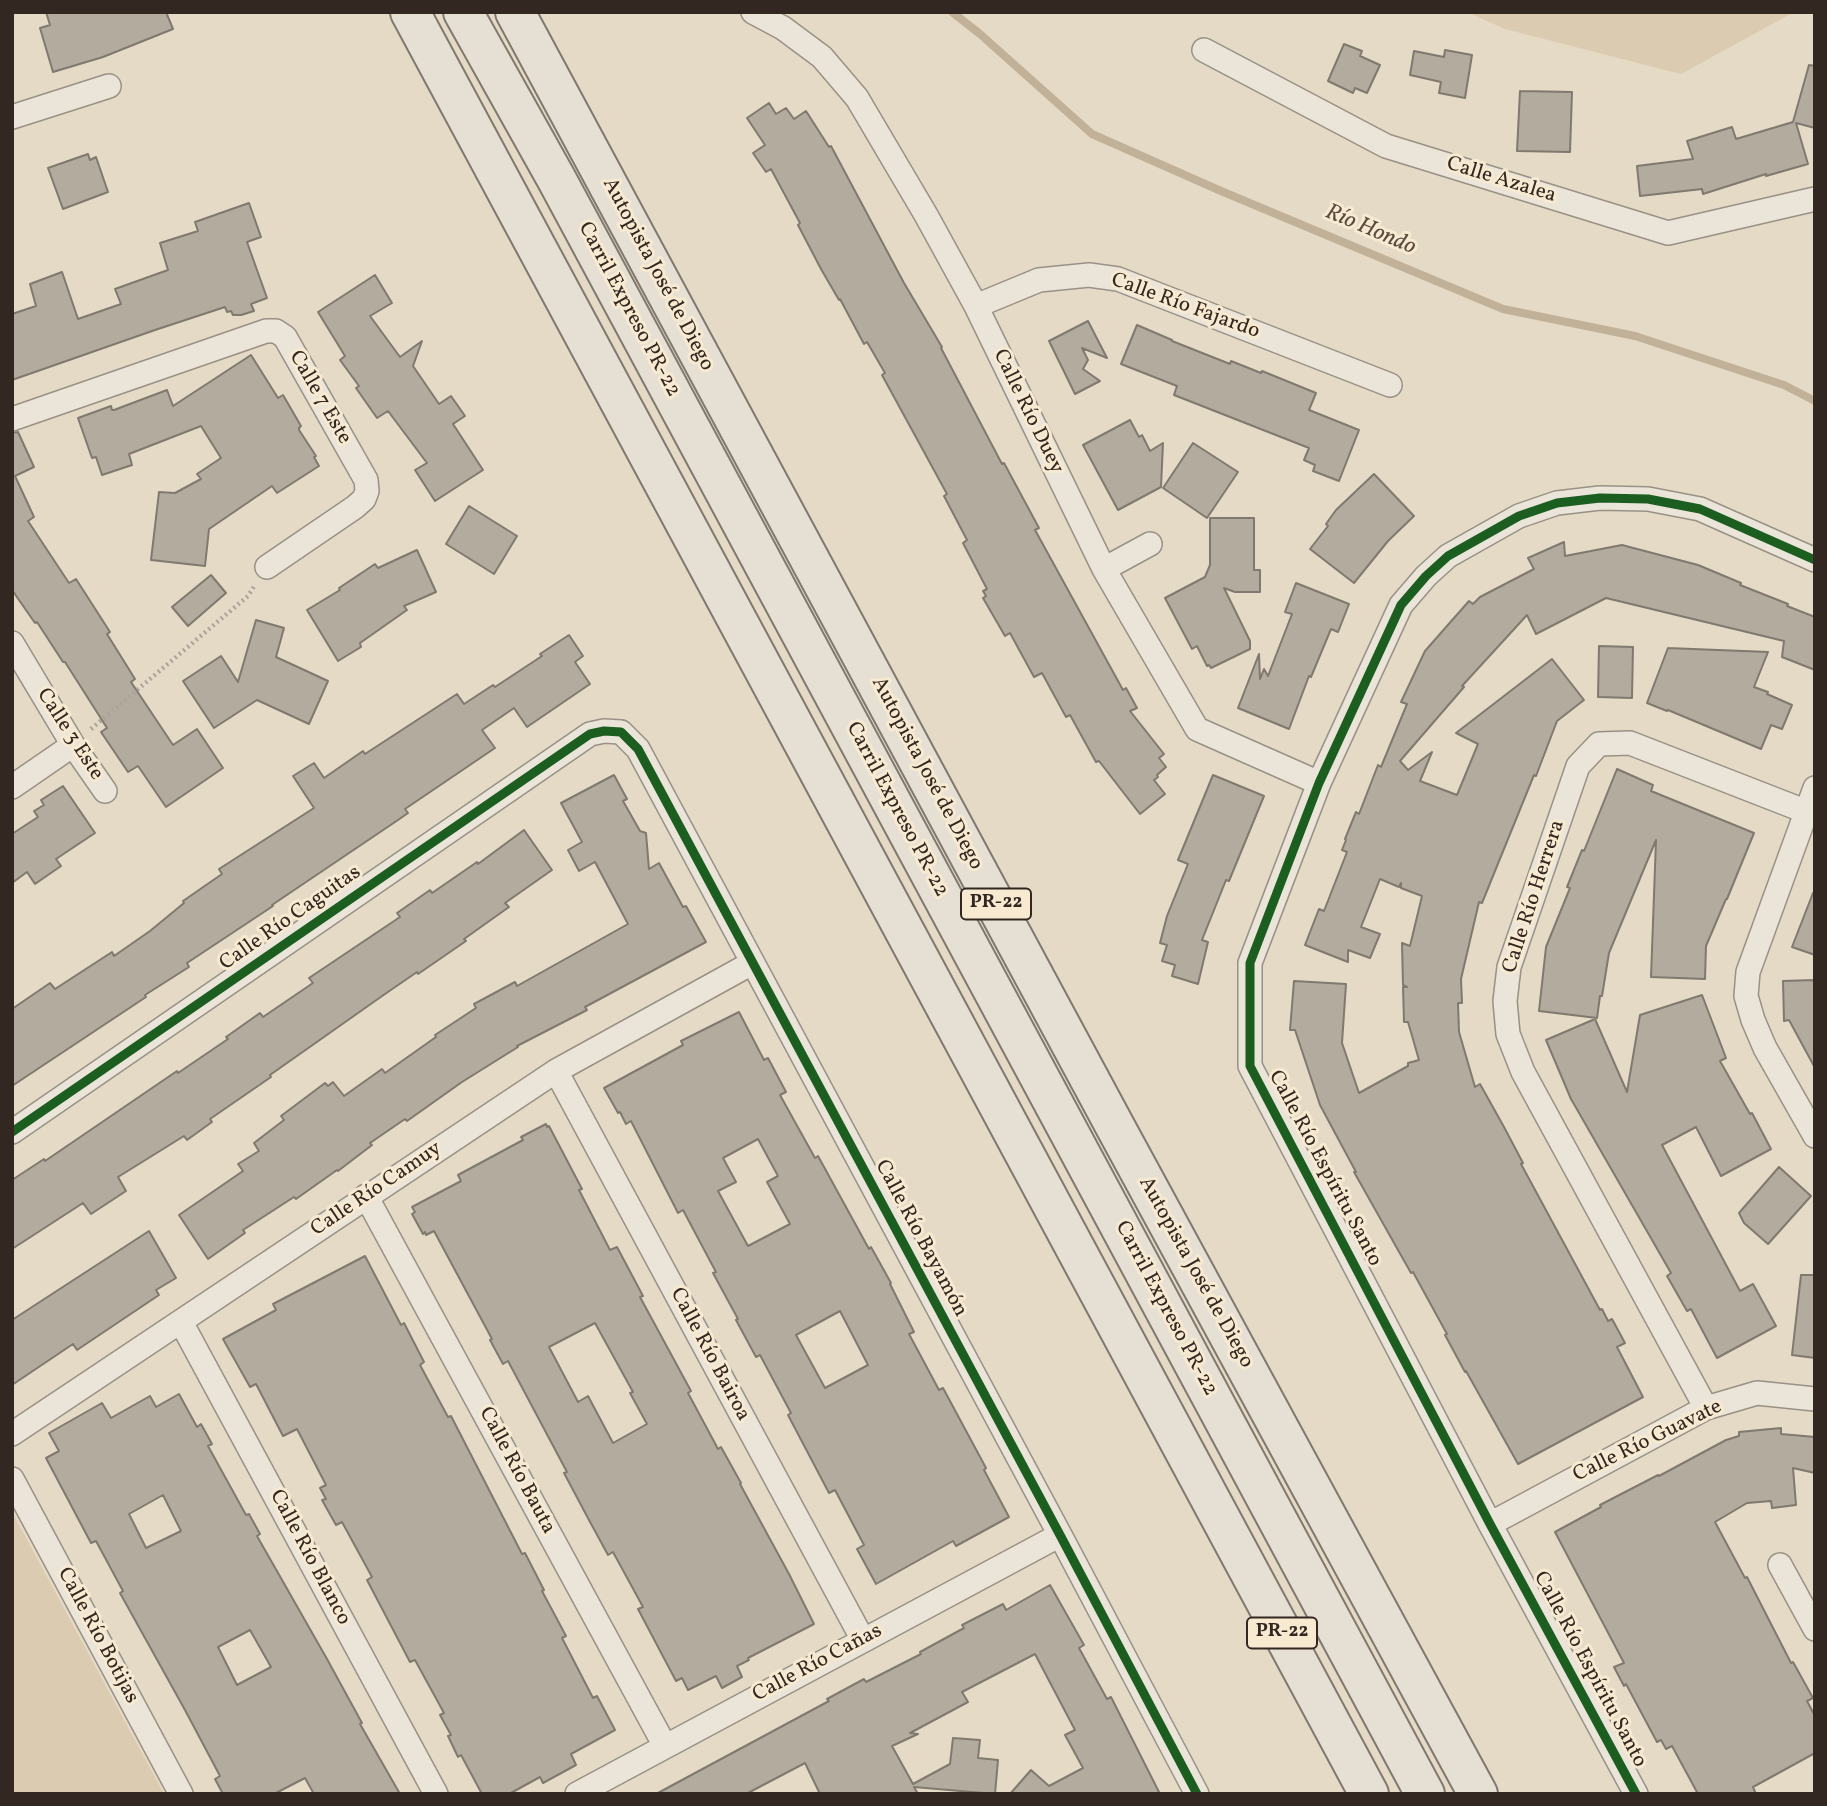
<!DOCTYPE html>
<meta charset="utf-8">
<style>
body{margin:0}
#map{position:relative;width:1827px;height:1806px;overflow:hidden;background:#e5dac5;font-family:Vollkorn,serif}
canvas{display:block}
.frame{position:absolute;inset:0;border:14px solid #332722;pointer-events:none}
</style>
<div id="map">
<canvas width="1827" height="1806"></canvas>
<div class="frame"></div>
</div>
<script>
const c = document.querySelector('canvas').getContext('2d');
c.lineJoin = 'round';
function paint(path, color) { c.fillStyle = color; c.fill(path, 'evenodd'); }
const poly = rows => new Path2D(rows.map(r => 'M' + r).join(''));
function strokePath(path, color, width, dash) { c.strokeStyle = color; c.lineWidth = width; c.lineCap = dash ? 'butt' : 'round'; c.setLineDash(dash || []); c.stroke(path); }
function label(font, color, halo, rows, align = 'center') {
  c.font = font + ' Vollkorn,serif'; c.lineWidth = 6; c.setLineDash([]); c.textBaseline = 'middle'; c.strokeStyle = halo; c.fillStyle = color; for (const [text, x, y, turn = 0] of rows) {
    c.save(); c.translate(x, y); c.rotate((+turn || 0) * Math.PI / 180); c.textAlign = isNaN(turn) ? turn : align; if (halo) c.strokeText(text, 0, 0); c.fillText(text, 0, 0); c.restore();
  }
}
paint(poly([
 [1467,12,1794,12,1681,74,1505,29],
 [12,1512,164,1794,12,1794]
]), '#dbcbb0');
strokePath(poly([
 [952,12,980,34,1092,134,1221,191,1503,309,1635,336,1784,385,1815,401]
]), '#c1b198', 8);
const building = poly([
 [46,12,166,12,173,29,103,57,53,72,40,28,50,25,46,12],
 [1344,44,1362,51,1360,56,1380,65,1367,93,1355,88,1353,93,1328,81,1344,44],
 [1445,50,1472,55,1465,98,1439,93,1441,82,1410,75,1414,51,1444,57,1445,50],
 [1809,65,1815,66,1815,128,1796,123,1808,164,1766,176,1766,174,1703,194,1702,189,1640,196,1637,166,1693,159,1687,141,1732,127,1736,139,1793,122,1809,65],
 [1520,91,1572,92,1570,152,1517,151,1520,91],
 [769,103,776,114,786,108,794,119,806,111,829,147,831,146,904,283,942,347,941,348,1002,464,1004,463,1039,528,1035,530,1123,690,1126,688,1137,708,1130,711,1164,754,1159,758,1166,767,1157,775,1158,777,1154,780,1165,794,1140,814,1099,761,1096,762,1070,715,1066,717,1042,673,1034,677,1010,633,1005,636,983,598,986,596,983,591,987,589,963,543,967,540,944,496,947,494,882,375,885,373,867,342,864,344,840,299,839,300,821,269,798,225,800,223,771,169,766,172,753,153,765,145,747,118,769,103],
 [88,154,90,160,96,157,108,192,63,209,48,168,88,154],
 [249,203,261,237,247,242,267,298,251,304,254,311,241,315,233,315,231,311,227,312,225,307,155,330,12,380,12,314,36,306,30,284,62,272,78,319,121,304,115,289,168,270,160,243,198,231,195,222,249,203],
 [375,275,392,303,370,316,400,357,422,341,413,366,439,404,451,396,465,416,453,424,483,470,435,501,415,470,427,463,388,411,377,418,356,388,359,386,340,360,345,356,318,312,375,275],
 [1088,321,1107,358,1082,348,1088,360,1083,369,1100,381,1075,394,1049,341,1088,321],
 [1137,325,1172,340,1172,341,1230,364,1231,361,1261,373,1262,371,1316,393,1309,410,1359,430,1339,481,1313,471,1315,465,1304,460,1309,448,1174,395,1177,386,1121,364,1137,325],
 [251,355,278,398,283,395,301,426,299,428,299,430,316,456,314,457,319,466,277,493,272,486,209,529,205,566,151,560,159,492,175,493,201,479,197,474,221,458,201,426,129,454,132,465,102,475,96,457,92,458,78,418,111,406,112,410,114,410,167,390,173,406,251,355],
 [1130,420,1139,437,1142,435,1150,451,1163,443,1161,487,1118,510,1083,445,1130,420],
 [18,432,34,467,15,476,34,517,28,521,69,583,76,579,110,632,107,634,135,679,131,682,173,745,197,729,223,768,166,807,138,766,128,772,101,732,107,728,65,662,63,662,37,622,35,623,12,590,12,433,18,432],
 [1193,443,1238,472,1207,518,1163,488,1193,443],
 [1374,474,1414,516,1388,541,1354,583,1310,549,1328,526,1326,524,1336,510,1374,474],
 [469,506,517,536,494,574,446,544,469,506],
 [1210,518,1254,518,1254,570,1260,570,1260,592,1235,592,1224,588,1250,641,1250,649,1211,668,1209,665,1207,666,1197,646,1192,649,1165,598,1205,577,1210,565,1210,518],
 [1564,542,1565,556,1622,545,1698,565,1741,583,1740,585,1788,604,1787,606,1815,617,1815,670,1782,657,1784,641,1606,598,1536,634,1527,615,1462,686,1464,687,1400,761,1408,770,1432,752,1420,781,1457,795,1478,744,1456,733,1552,659,1584,700,1557,721,1536,776,1534,775,1482,903,1479,902,1461,979,1462,1003,1458,1003,1459,1032,1475,1087,1480,1084,1504,1127,1523,1163,1521,1164,1600,1310,1602,1309,1608,1321,1612,1319,1625,1343,1617,1347,1643,1397,1518,1464,1466,1371,1465,1372,1445,1335,1447,1334,1413,1272,1411,1273,1354,1172,1356,1172,1320,1105,1295,1030,1290,1030,1294,981,1346,984,1342,1043,1359,1093,1408,1066,1408,1063,1419,1060,1408,1022,1404,1022,1403,987,1407,987,1403,985,1402,943,1410,946,1422,896,1401,888,1401,883,1399,887,1380,879,1361,927,1380,934,1370,958,1348,950,1348,962,1305,945,1319,909,1324,911,1347,852,1342,850,1346,840,1345,839,1356,812,1359,814,1378,765,1381,767,1407,704,1401,702,1425,651,1469,601,1473,604,1480,597,1534,569,1528,558,1564,542],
 [417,550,436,592,404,606,407,610,360,643,361,647,338,661,307,610,340,590,339,588,375,564,378,568,417,550],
 [211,575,226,593,188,626,172,607,211,575],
 [1296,583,1349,604,1338,632,1331,629,1311,677,1309,676,1289,729,1238,708,1259,654,1260,679,1264,669,1268,676,1292,614,1285,612,1296,583],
 [256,620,284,628,276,657,328,681,309,724,257,700,214,728,183,681,221,656,238,682,256,620],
 [569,635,583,656,575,662,590,684,527,727,514,708,482,730,495,748,405,809,408,813,398,820,272,905,273,906,187,963,189,967,145,995,146,997,12,1086,12,1009,50,983,55,989,112,952,114,956,150,931,184,903,183,901,222,874,219,869,314,808,293,776,314,763,324,778,363,751,365,754,457,694,464,704,493,685,495,687,542,656,540,654,569,635],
 [1599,646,1633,647,1632,698,1598,697,1599,646],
 [1668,648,1768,652,1754,687,1768,692,1767,694,1792,705,1782,729,1771,725,1761,749,1668,710,1667,711,1647,703,1668,648],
 [1617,769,1653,785,1651,791,1754,833,1727,899,1726,899,1706,946,1705,979,1651,977,1656,840,1609,953,1602,996,1600,996,1597,1018,1539,1011,1546,947,1570,888,1567,887,1582,850,1584,851,1617,769],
 [614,775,627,799,623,801,640,831,646,833,649,869,659,863,683,907,686,906,706,942,585,1007,587,1010,517,1046,518,1047,462,1082,407,1121,405,1119,370,1143,372,1145,338,1171,337,1170,296,1199,294,1197,243,1230,245,1233,208,1259,179,1215,243,1171,238,1164,259,1151,254,1143,284,1120,281,1116,325,1083,328,1086,333,1082,344,1096,382,1069,385,1073,436,1037,435,1035,476,1008,474,1004,515,982,517,986,628,924,595,862,579,871,568,850,582,842,561,803,614,775],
 [1213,775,1264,796,1229,881,1226,880,1202,940,1208,942,1198,984,1172,976,1175,965,1162,961,1167,945,1160,943,1167,916,1188,864,1178,860,1213,775],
 [63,786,95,833,56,859,61,866,35,884,27,872,12,883,12,834,38,817,34,811,44,805,41,800,63,786],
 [524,830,552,870,505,903,509,907,464,939,466,941,418,974,417,972,385,994,270,1075,271,1077,210,1119,212,1122,187,1140,184,1136,118,1177,126,1191,91,1214,83,1203,12,1249,12,1180,44,1159,45,1161,177,1071,178,1073,228,1039,226,1037,260,1013,263,1017,313,983,309,978,400,917,397,913,430,890,432,893,477,862,478,864,524,830],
 [1813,893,1815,894,1815,955,1792,947,1813,893],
 [1815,980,1815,1068,1789,1020,1784,1021,1783,981,1815,980],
 [1702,995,1726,1058,1720,1061,1750,1114,1752,1113,1771,1149,1721,1176,1696,1127,1662,1145,1740,1291,1753,1284,1776,1326,1717,1358,1691,1309,1687,1311,1667,1276,1671,1273,1571,1099,1546,1040,1595,1019,1627,1092,1640,1015,1702,995],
 [739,1012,764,1060,768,1058,786,1092,780,1095,815,1158,818,1156,869,1249,871,1247,891,1283,890,1284,914,1332,909,1334,939,1390,943,1388,986,1468,984,1470,1009,1517,956,1546,953,1541,876,1584,857,1549,864,1545,835,1490,829,1493,788,1415,791,1413,760,1355,756,1357,736,1320,738,1319,713,1273,716,1272,683,1210,678,1213,631,1121,626,1124,620,1112,618,1113,604,1088,683,1045,681,1041,739,1012],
 [758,1139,778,1176,767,1182,790,1224,748,1246,718,1191,736,1182,723,1158,758,1139],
 [840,1311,868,1365,825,1388,796,1335,840,1311],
 [546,1124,547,1127,549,1126,582,1189,579,1190,610,1250,617,1247,643,1296,640,1297,691,1391,688,1393,718,1449,721,1447,741,1483,740,1484,789,1574,814,1624,748,1658,749,1660,737,1666,742,1677,722,1688,716,1676,688,1690,682,1678,676,1681,638,1609,643,1607,613,1552,608,1555,589,1520,564,1473,567,1472,508,1361,503,1364,490,1340,492,1339,434,1231,426,1235,425,1232,423,1234,412,1214,415,1212,412,1207,461,1181,458,1175,523,1140,521,1137,546,1124],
 [595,1323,633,1392,630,1393,647,1424,613,1443,588,1396,578,1402,549,1347,595,1323],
 [1779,1167,1811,1196,1768,1244,1744,1223,1739,1213,1779,1167],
 [149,1231,176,1278,156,1290,159,1295,77,1350,73,1344,12,1385,12,1320,149,1231],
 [365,1256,401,1325,404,1323,424,1362,420,1365,448,1417,451,1416,522,1554,525,1553,544,1590,542,1591,566,1636,562,1638,593,1698,597,1696,615,1730,571,1754,576,1765,543,1783,540,1777,509,1794,482,1794,461,1755,458,1757,448,1736,451,1735,440,1715,444,1713,415,1660,410,1662,367,1580,372,1577,342,1522,336,1525,322,1500,326,1499,320,1488,326,1485,297,1429,283,1436,256,1384,250,1387,223,1339,276,1310,273,1304,365,1256],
 [1801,1275,1815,1275,1815,1358,1792,1355,1801,1275],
 [179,1394,197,1427,201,1424,212,1444,208,1446,246,1515,249,1514,260,1534,257,1536,327,1659,362,1723,360,1724,400,1794,314,1794,305,1778,274,1794,223,1794,215,1779,220,1776,185,1710,120,1593,123,1591,96,1541,91,1543,46,1458,59,1451,49,1433,102,1403,111,1418,150,1396,156,1407,179,1394],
 [163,1495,181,1531,146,1548,129,1514,163,1495],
 [250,1630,271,1667,237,1685,218,1647,250,1630],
 [1781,1428,1781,1434,1815,1437,1815,1473,1793,1468,1796,1505,1772,1508,1771,1501,1747,1503,1715,1522,1745,1578,1747,1577,1791,1663,1793,1662,1813,1698,1807,1701,1815,1716,1815,1753,1753,1787,1756,1794,1698,1794,1672,1746,1666,1749,1661,1740,1657,1742,1626,1684,1624,1686,1614,1667,1624,1663,1555,1532,1601,1507,1600,1505,1658,1475,1659,1476,1726,1440,1739,1436,1739,1432,1781,1428],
 [1050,1585,1084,1645,1079,1648,1107,1699,1111,1697,1160,1794,1010,1794,1031,1770,1049,1786,1083,1768,1065,1735,1075,1730,1035,1654,962,1692,968,1702,910,1733,918,1734,892,1746,913,1784,950,1764,953,1738,980,1740,978,1758,998,1760,995,1794,914,1787,918,1794,820,1794,805,1763,746,1794,656,1794,829,1701,827,1699,864,1679,866,1682,921,1654,920,1652,964,1628,962,1625,1003,1604,1006,1610,1050,1585]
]);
paint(building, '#b3ab9d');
strokePath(building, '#80796f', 2);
const street = poly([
 [753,12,783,28,822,57,857,98,926,215,976,306,1104,569,1197,729,1319,783],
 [1204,50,1386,146,1668,233,1815,199],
 [12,117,109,86],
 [976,306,1039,280,1089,275,1118,279,1390,385],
 [12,419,266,331,276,331,285,337,366,480,367,491,364,499,355,507,267,567],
 [1104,569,1150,544],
 [12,643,73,745,105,791],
 [12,787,73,745],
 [1815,788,1748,972,1746,996,1753,1020,1765,1048,1815,1136],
 [556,1071,863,1640],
 [12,1132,590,734,604,731,621,732,638,749,1060,1535,1197,1794],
 [366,1196,665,1746],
 [181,1322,436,1794],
 [1706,1408,1523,1072,1508,1034,1505,1001,1509,967,1578,766,1599,744,1630,743,1815,815],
 [12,1434,556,1071,752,963],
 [12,1479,181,1794],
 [1490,1524,1706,1408,1757,1393,1815,1399],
 [1780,1565,1815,1629],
 [577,1794,1060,1535],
 [1636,1794,1490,1524,1250,1066,1250,963,1319,783,1401,605,1426,576,1448,556,1519,516,1557,503,1600,498,1648,499,1700,509,1815,560]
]);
const highway = poly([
 [410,12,1369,1794],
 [463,12,557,180,1425,1794],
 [515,12,1117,1130,1478,1794]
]);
strokePath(street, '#999185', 26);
strokePath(highway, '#80796f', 42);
strokePath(poly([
 [91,729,248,596,255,585]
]), '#aaa49c', 4.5, [2, 3.5]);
strokePath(street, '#eae4d9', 23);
strokePath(highway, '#e6dfd3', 38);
strokePath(poly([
 [12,1132,590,734,604,731,621,732,638,749,1060,1535,1197,1794],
 [1636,1794,1490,1524,1250,1066,1250,963,1319,783,1401,605,1426,576,1448,556,1519,516,1557,503,1600,498,1648,499,1700,509,1815,560]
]), '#1b5e20', 9);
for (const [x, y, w] of [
 [996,904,70],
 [1282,1633,70]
]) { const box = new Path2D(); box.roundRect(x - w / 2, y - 15.5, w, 31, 5); c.fillStyle = '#f7ead1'; c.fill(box); strokePath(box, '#332722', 2); }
label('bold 19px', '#332722', null, [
 ["PR-22",996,904],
 ["PR-22",1282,1633]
]);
label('21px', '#332722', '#f7ead1', [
 ["Calle Azalea",1501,181,17],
 ["Autopista José de Diego",657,275,62],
 ["Calle Río Fajardo",1185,307,20],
 ["Carril Expreso PR-22",628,310,62],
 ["Calle 7 Este",319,398,60],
 ["Calle Río Duey",1027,412,64],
 ["Calle 3 Este",69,735,57],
 ["Autopista José de Diego",926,774,62],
 ["Carril Expreso PR-22",896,810,62],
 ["Calle Río Herrera",1535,897,-72],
 ["Calle Río Caguitas",291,919,-35],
 ["Calle Río Espíritu Santo",1324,1169,62],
 ["Calle Río Camuy",377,1190,-34],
 ["Calle Río Bayamón",920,1239,62],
 ["Autopista José de Diego",1195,1273,61],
 ["Carril Expreso PR-22",1165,1309,62],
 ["Calle Río Bairoa",709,1355,62],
 ["Calle Río Guavate",1648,1442,-26],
 ["Calle Río Bauta",516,1471,62],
 ["Calle Río Blanco",309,1558,62],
 ["Calle Río Botijas",97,1636,62],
 ["Calle Río Cañas",818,1664,-28],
 ["Calle Río Espíritu Santo",1589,1670,62]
]);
label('italic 23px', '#594b40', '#f7ead1', [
 ["Río Hondo",1370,231,23]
]);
</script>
